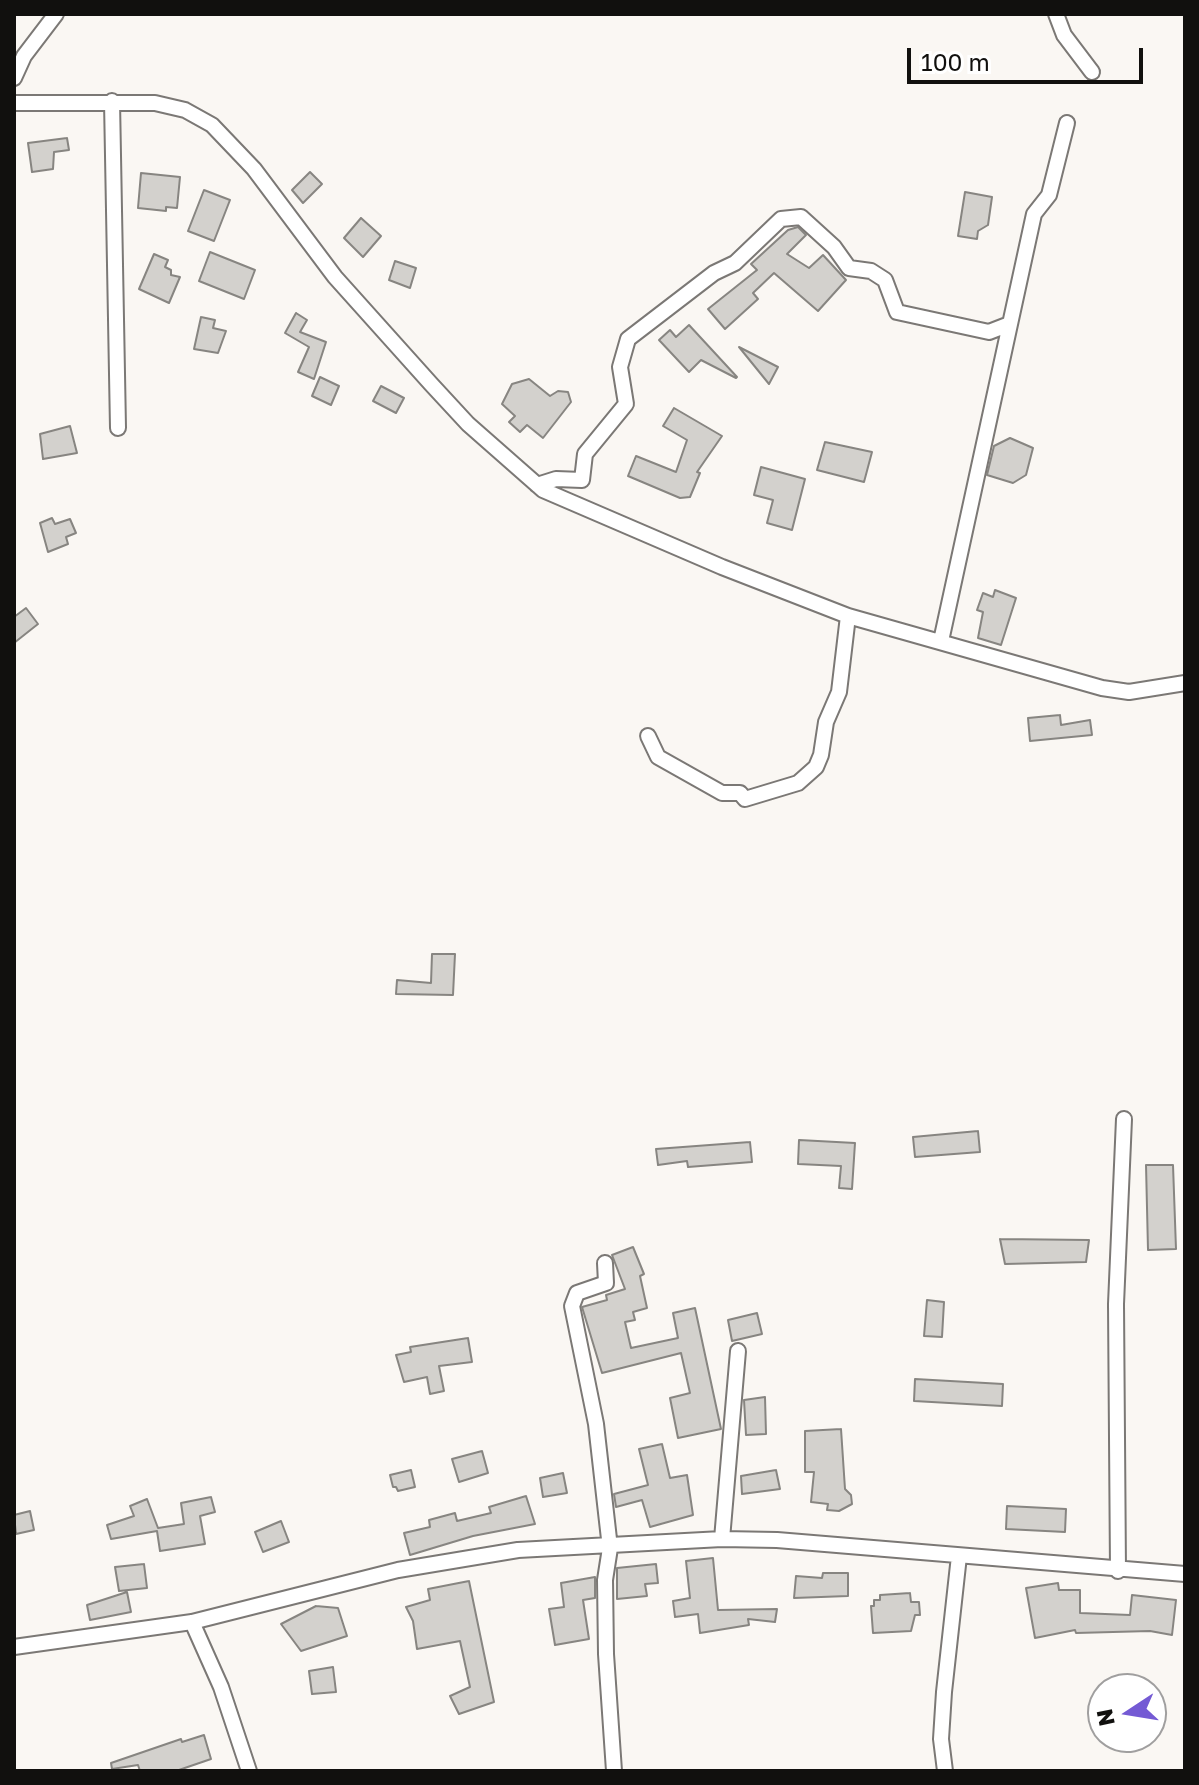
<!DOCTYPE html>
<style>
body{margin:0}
#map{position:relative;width:1199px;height:1785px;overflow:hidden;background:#faf7f3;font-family:"Golos Text",sans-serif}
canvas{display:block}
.frame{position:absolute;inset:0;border:16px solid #11100e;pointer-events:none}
.north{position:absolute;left:1087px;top:1673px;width:80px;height:80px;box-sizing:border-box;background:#fff;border:2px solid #a09f9f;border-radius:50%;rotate:258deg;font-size:22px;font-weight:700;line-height:32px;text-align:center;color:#11100e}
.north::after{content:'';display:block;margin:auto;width:28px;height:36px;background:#745ad4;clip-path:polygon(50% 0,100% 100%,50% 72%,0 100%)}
.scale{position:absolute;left:907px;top:48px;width:236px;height:36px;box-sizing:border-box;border:4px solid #11100e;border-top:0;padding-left:10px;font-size:24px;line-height:28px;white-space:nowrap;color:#11100e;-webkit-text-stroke:6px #fff;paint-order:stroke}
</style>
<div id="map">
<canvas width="1199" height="1785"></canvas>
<div class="frame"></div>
<div class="north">N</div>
<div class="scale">100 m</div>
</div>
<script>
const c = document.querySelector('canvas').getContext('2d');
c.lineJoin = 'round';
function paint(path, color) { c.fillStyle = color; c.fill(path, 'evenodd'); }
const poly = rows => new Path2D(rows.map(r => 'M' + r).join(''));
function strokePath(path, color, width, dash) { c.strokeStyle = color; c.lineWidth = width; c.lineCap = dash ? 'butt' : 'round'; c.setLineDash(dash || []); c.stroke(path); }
const building = poly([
 [67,138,69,150,54,152,53,169,32,172,28,143,67,138],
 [310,172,322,184,303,203,292,190,310,172],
 [141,173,180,177,177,208,166,207,166,211,138,208,141,173],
 [204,190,230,200,214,241,188,231,204,190],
 [965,192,992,197,988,225,978,231,977,239,958,236,965,192],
 [361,218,381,236,363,257,344,238,361,218],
 [798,227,806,235,787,254,809,268,823,255,846,280,818,311,774,273,753,293,758,299,725,329,708,309,757,270,751,264,788,230,798,227],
 [210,252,255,270,244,299,199,281,210,252],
 [154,254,168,260,165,267,171,270,171,275,180,277,169,303,139,289,154,254],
 [395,261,416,268,410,288,389,280,395,261],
 [296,313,307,320,300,332,326,342,314,379,298,372,309,347,285,333,296,313],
 [201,317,215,320,213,328,226,331,218,353,194,349,201,317],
 [689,325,737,377,736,378,701,360,689,372,659,340,670,330,676,337,689,325],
 [739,347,778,367,769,384,739,347],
 [320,377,339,386,331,405,312,396,320,377],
 [529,379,550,396,558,391,568,392,571,402,543,438,527,425,520,432,509,422,515,416,502,404,512,384,529,379],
 [381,386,404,398,396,413,373,401,381,386],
 [674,408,722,436,697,472,700,473,690,497,680,498,628,476,636,456,676,472,687,440,663,426,674,408],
 [70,426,77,453,43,459,40,434,70,426],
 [1010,438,1033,448,1026,475,1013,483,987,475,994,446,1010,438],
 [825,442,872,452,864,482,817,470,825,442],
 [761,467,805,479,792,530,767,523,773,500,754,495,761,467],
 [52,518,55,524,70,519,76,533,66,537,68,544,48,552,40,523,52,518],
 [995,590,1016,598,1001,645,978,638,983,612,977,610,983,593,993,597,995,590],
 [26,608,38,624,14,643,14,617,26,608],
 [1060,715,1061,725,1090,720,1092,735,1030,741,1028,718,1060,715],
 [432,954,455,954,453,995,396,994,397,980,431,983,432,954],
 [978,1131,980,1152,915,1157,913,1137,978,1131],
 [799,1140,855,1143,852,1189,839,1188,841,1166,798,1164,799,1140],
 [750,1142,752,1162,688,1167,687,1161,658,1165,656,1149,750,1142],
 [1146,1165,1173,1165,1176,1249,1148,1250,1146,1165],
 [1000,1239,1089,1240,1086,1262,1005,1264,1000,1239],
 [633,1247,644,1274,640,1276,647,1308,633,1312,635,1320,625,1322,631,1348,678,1338,673,1313,695,1308,721,1429,678,1438,670,1398,690,1393,681,1353,602,1373,582,1307,607,1300,606,1295,625,1289,612,1255,633,1247],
 [927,1300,944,1302,942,1337,924,1336,927,1300],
 [757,1313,762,1334,732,1341,728,1320,757,1313],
 [468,1338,472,1362,439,1366,444,1391,430,1394,427,1377,404,1382,396,1355,411,1352,410,1347,468,1338],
 [915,1379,1003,1384,1002,1406,914,1401,915,1379],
 [765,1397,766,1434,746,1435,744,1400,765,1397],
 [841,1429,845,1489,851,1495,852,1504,839,1511,827,1510,828,1504,811,1502,814,1472,805,1472,805,1431,841,1429],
 [662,1444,670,1478,687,1475,693,1515,650,1527,642,1500,616,1507,614,1494,648,1485,639,1449,662,1444],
 [482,1451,488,1473,459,1482,452,1459,482,1451],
 [411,1470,415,1487,398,1491,396,1487,393,1487,390,1475,411,1470],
 [776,1470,780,1489,742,1494,741,1476,776,1470],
 [563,1473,567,1493,543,1497,540,1478,563,1473],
 [526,1496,535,1524,473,1536,410,1555,404,1533,430,1527,429,1520,455,1513,457,1521,491,1513,489,1507,526,1496],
 [211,1497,215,1512,200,1516,205,1544,160,1551,157,1531,111,1539,107,1525,134,1516,130,1506,147,1499,158,1528,184,1524,181,1503,211,1497],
 [1007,1506,1066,1509,1065,1532,1006,1529,1007,1506],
 [30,1511,34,1530,16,1534,14,1515,30,1511],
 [281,1521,289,1542,263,1552,255,1532,281,1521],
 [713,1558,718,1610,777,1609,775,1622,748,1619,749,1625,700,1633,698,1614,675,1617,673,1601,690,1598,686,1561,713,1558],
 [144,1564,147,1588,119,1591,115,1567,144,1564],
 [656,1564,658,1583,645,1584,647,1596,617,1599,617,1568,656,1564],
 [823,1573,848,1573,848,1596,794,1598,796,1576,822,1578,823,1573],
 [595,1577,595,1598,583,1600,589,1639,555,1645,549,1609,564,1607,561,1583,595,1577],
 [469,1581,494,1702,459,1714,450,1696,470,1687,460,1641,417,1649,413,1621,406,1607,430,1600,428,1589,469,1581],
 [1058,1583,1059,1590,1080,1590,1080,1613,1130,1615,1132,1595,1176,1600,1172,1635,1150,1631,1076,1633,1075,1630,1035,1638,1026,1588,1058,1583],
 [127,1592,131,1612,90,1620,87,1605,127,1592],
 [910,1593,911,1602,919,1602,920,1615,915,1615,911,1631,873,1633,871,1606,874,1606,874,1600,880,1600,880,1595,910,1593],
 [316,1606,338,1608,347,1636,301,1651,281,1624,316,1606],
 [333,1667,336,1692,312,1694,309,1671,333,1667],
 [204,1735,211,1759,176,1771,140,1771,138,1765,112,1769,111,1763,181,1739,182,1742,204,1735]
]);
paint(building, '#d3d1cd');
strokePath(building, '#878581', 2);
const street = poly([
 [1056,14,1064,35,1092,72],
 [14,78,24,56,56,14],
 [112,101,118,428],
 [14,103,155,103,185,110,212,125,254,169,335,277,431,384,468,424,543,490,722,567,848,616,1102,688,1129,692,1185,683],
 [537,485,556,479,582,480,585,454,626,404,620,367,628,339,714,273,735,263,781,219,801,217,834,247,849,268,871,271,885,280,897,312,989,332,1007,325],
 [941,641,1034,214,1049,195,1067,123],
 [648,736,658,757,722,793,740,793,745,799,798,783,816,767,821,755,826,722,839,692,848,616],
 [605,1263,606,1283,577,1293,572,1306,596,1424,610,1548,605,1580,606,1654,614,1771],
 [722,1539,738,1351],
 [1118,1571,1116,1304,1124,1119],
 [192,1622,221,1687,249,1771],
 [14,1647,192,1622,398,1570,518,1550,722,1539,777,1540,1185,1574],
 [945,1771,941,1739,944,1692,959,1556]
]);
strokePath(street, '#7b7875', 18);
strokePath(street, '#fff', 14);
</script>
